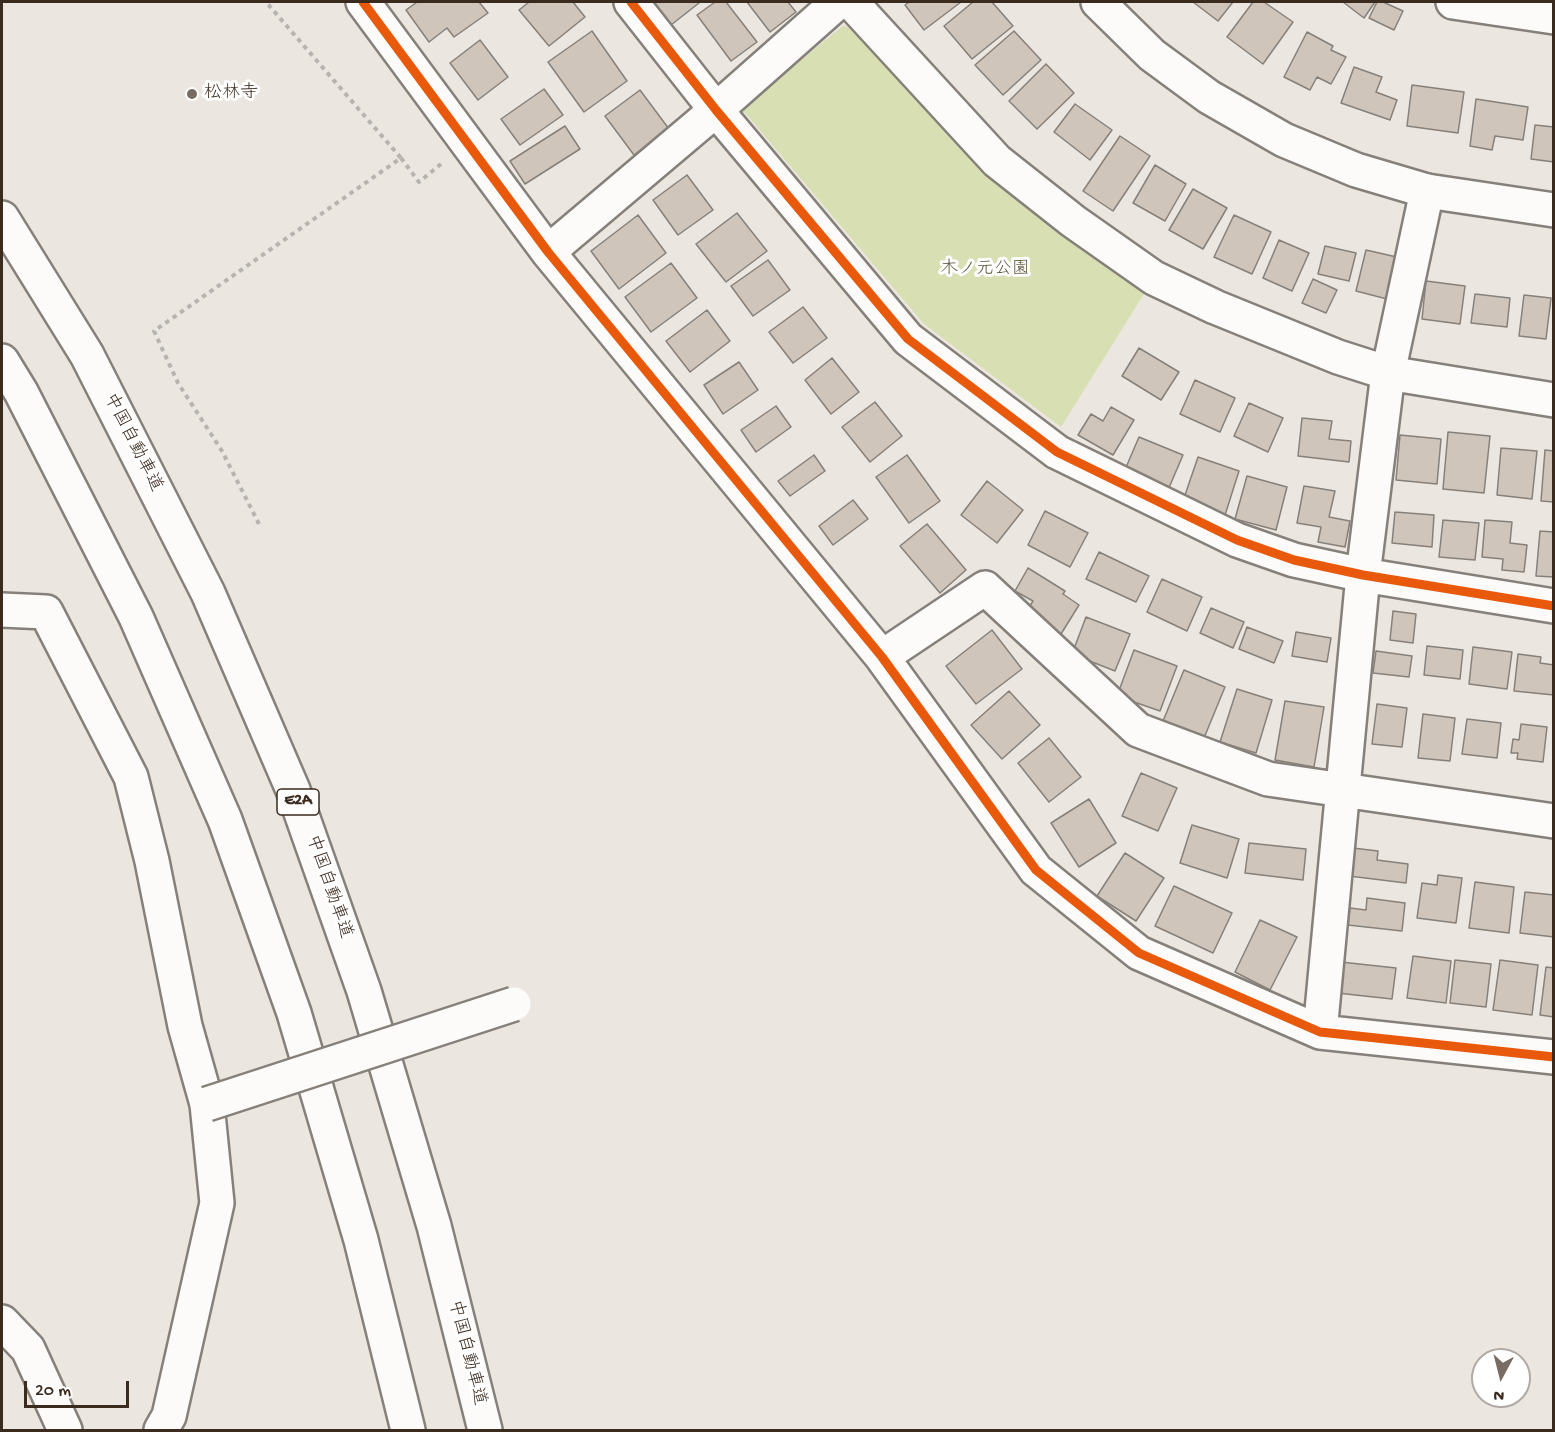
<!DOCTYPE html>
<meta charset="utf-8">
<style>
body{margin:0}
#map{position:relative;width:1555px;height:1432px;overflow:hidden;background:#ece6e0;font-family:"Gochi Hand",sans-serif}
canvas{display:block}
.frame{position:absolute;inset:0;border:3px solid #3b2a1e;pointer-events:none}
.north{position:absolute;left:1471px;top:1348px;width:60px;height:60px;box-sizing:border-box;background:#fff;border:2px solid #b1aaa5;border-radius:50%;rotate:187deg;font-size:16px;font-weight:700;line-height:24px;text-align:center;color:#3b2a1e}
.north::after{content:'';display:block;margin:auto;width:21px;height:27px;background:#796c62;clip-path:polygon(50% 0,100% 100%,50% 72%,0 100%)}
.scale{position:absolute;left:24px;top:1381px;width:105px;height:27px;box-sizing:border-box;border:3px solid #3b2a1e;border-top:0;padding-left:8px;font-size:18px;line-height:21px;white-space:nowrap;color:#3b2a1e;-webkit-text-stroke:4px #fff;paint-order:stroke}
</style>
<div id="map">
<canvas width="1555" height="1432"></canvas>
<div class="frame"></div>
<div class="north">N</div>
<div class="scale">20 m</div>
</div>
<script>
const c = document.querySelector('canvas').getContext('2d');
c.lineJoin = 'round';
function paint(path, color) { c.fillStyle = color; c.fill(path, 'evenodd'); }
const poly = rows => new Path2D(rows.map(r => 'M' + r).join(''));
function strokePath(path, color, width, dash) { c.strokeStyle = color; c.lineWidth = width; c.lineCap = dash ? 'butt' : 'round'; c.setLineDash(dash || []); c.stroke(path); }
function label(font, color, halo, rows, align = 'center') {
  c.font = font + ' "Gochi Hand","Klee One",sans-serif'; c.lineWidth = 6; c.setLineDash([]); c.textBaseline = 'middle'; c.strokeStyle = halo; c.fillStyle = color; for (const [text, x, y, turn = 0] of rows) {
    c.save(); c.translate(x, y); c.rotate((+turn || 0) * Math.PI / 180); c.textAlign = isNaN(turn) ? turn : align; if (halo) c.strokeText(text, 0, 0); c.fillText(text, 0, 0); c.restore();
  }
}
paint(poly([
 [843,26,857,29,1147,289,1061,427,924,324,741,108]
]), '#d7dfb3');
const building = poly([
 [417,2,479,2,488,13,454,37,447,28,429,42,406,10,417,2],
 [529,2,573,2,585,17,549,46,519,10,529,2],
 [654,2,698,2,699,3,671,25,654,2],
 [715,2,726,2,757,42,731,61,697,15,715,2],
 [747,2,788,2,796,12,770,32,747,2],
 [909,2,961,2,924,30,905,5,909,2],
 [973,2,992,2,1013,26,972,59,944,26,973,2],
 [1193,2,1233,2,1218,21,1193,2],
 [1253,2,1264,2,1293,22,1263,64,1227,37,1253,2],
 [1343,2,1375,2,1364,18,1343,2],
 [1377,2,1383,2,1403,11,1394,30,1369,18,1377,2],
 [592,31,627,81,584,112,548,62,592,31],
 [1014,31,1041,60,1003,95,975,65,1014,31],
 [1307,32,1333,46,1331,50,1346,57,1331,84,1317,77,1310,90,1284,77,1307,32],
 [480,40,508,77,478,100,450,63,480,40],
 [1046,64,1074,93,1037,129,1009,101,1046,64],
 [1354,67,1382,77,1376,92,1397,100,1390,120,1341,103,1354,67],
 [1412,85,1464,92,1458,133,1407,126,1412,85],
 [544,89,563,115,520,145,501,119,544,89],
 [640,90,669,129,634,155,605,116,640,90],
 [1476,99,1528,107,1523,140,1495,136,1492,150,1470,146,1476,99],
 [1075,104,1112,130,1090,160,1054,132,1075,104],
 [1535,125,1554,127,1554,162,1531,159,1535,125],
 [565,126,580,149,525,184,510,161,565,126],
 [1120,136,1150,156,1113,211,1083,191,1120,136],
 [1155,165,1186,184,1165,221,1133,203,1155,165],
 [687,175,713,210,678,235,653,200,687,175],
 [1193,189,1227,208,1203,249,1169,230,1193,189],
 [737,213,767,251,726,282,696,244,737,213],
 [638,215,666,253,619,289,591,251,638,215],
 [1234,215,1271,232,1252,274,1214,257,1234,215],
 [1279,240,1309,253,1292,291,1263,278,1279,240],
 [1325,246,1356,253,1349,281,1318,274,1325,246],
 [1366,250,1401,258,1391,300,1356,291,1366,250],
 [768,260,790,290,753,316,731,286,768,260],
 [671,263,697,298,651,332,625,297,671,263],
 [1313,279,1337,290,1326,313,1302,303,1313,279],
 [1426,281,1465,286,1460,324,1422,319,1426,281],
 [1475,294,1510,298,1507,327,1471,323,1475,294],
 [1524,295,1551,298,1546,339,1519,336,1524,295],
 [803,307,827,338,793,363,769,332,803,307],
 [707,310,730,341,690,372,666,341,707,310],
 [1139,348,1179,372,1161,400,1122,376,1139,348],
 [832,358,859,392,831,414,805,380,832,358],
 [739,362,758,390,723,414,704,385,739,362],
 [1195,380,1235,398,1220,432,1180,414,1195,380],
 [875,402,902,436,870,462,842,427,875,402],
 [1249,403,1283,418,1268,452,1234,436,1249,403],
 [776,406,791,427,756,452,741,430,776,406],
 [1111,407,1134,420,1113,455,1078,435,1091,414,1103,421,1111,407],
 [1302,418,1332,421,1329,439,1351,441,1349,462,1298,456,1302,418],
 [1448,432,1490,436,1484,493,1443,489,1448,432],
 [1400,435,1441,439,1437,484,1396,480,1400,435],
 [1139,437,1183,455,1168,490,1124,472,1139,437],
 [1501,448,1537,451,1532,499,1497,495,1501,448],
 [1545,450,1554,451,1554,502,1541,501,1545,450],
 [814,455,825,471,790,496,778,481,814,455],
 [907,455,940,501,909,523,876,477,907,455],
 [1198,457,1239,471,1225,515,1183,501,1198,457],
 [1247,476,1287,487,1276,530,1235,519,1247,476],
 [987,481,1023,510,997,543,961,515,987,481],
 [1304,486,1335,491,1329,517,1350,521,1345,547,1318,542,1321,527,1297,523,1304,486],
 [853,500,868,519,833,545,819,526,853,500],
 [1045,511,1088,533,1070,567,1028,545,1045,511],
 [1395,512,1434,515,1432,547,1392,543,1395,512],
 [1443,520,1479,523,1475,560,1439,557,1443,520],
 [1485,520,1512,522,1510,543,1527,545,1524,572,1502,570,1503,559,1482,557,1485,520],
 [927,524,966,570,940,593,900,546,927,524],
 [1540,531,1554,532,1554,577,1536,576,1540,531],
 [1099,552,1149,576,1136,602,1086,579,1099,552],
 [1028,568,1065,591,1063,594,1079,605,1061,634,1026,612,1033,601,1015,591,1028,568],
 [1162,579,1202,597,1187,631,1147,612,1162,579],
 [1211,608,1244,622,1233,648,1200,633,1211,608],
 [1393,611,1416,614,1413,643,1390,640,1393,611],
 [1086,617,1130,634,1115,671,1072,654,1086,617],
 [1247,627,1283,641,1274,663,1239,649,1247,627],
 [992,630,1022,669,976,704,946,666,992,630],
 [1296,632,1331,638,1327,662,1292,656,1296,632],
 [1427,646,1463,650,1460,679,1424,675,1427,646],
 [1473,647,1512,652,1507,689,1469,684,1473,647],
 [1134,650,1177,666,1160,711,1117,696,1134,650],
 [1376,651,1412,656,1409,677,1373,673,1376,651],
 [1518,654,1541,657,1540,663,1554,665,1554,695,1514,691,1518,654],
 [1184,670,1225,687,1204,738,1163,721,1184,670],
 [1237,689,1272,700,1256,753,1220,742,1237,689],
 [1009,691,1040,725,1002,759,971,725,1009,691],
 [1285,701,1324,707,1314,767,1275,760,1285,701],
 [1377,704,1407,708,1402,747,1372,744,1377,704],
 [1423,714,1455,718,1450,761,1418,758,1423,714],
 [1467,719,1501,723,1497,758,1462,754,1467,719],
 [1521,724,1547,727,1543,762,1517,759,1518,753,1511,753,1513,739,1519,740,1521,724],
 [1049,738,1081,777,1049,802,1018,763,1049,738],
 [1141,773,1177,788,1158,831,1122,816,1141,773],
 [1089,799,1116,843,1079,867,1051,823,1089,799],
 [1192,825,1239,839,1227,878,1180,863,1192,825],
 [1249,843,1306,849,1303,880,1245,873,1249,843],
 [1353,848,1378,851,1377,860,1408,864,1406,883,1349,876,1353,848],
 [1125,853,1164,878,1136,921,1097,896,1125,853],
 [1438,875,1462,878,1456,923,1417,918,1422,883,1437,885,1438,875],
 [1475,882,1514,887,1509,933,1469,928,1475,882],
 [1174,886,1232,913,1213,953,1155,926,1174,886],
 [1525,892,1554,895,1554,937,1520,933,1525,892],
 [1367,898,1405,903,1402,931,1348,925,1350,908,1366,910,1367,898],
 [1260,920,1297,937,1270,990,1235,972,1260,920],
 [1413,956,1451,961,1446,1003,1407,998,1413,956],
 [1455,960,1491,964,1486,1007,1450,1003,1455,960],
 [1500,960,1538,965,1532,1015,1493,1010,1500,960],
 [1341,962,1396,968,1392,999,1337,993,1341,962],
 [1546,967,1554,968,1554,1017,1540,1015,1546,967]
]);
paint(building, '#cfc5bb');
strokePath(building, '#86807a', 1.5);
const street = poly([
 [363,2,548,252,882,657,1036,870,1139,953,1320,1032,1554,1057],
 [631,2,716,110,908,339,1057,452,1237,540,1294,560,1363,575,1554,606],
 [851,2,997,161,1073,221,1154,278,1215,307,1338,357,1388,373,1554,400],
 [1453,2,1554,17],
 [548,252,716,110,838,2],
 [2,610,46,612,131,777,152,861,185,1026,207,1104,217,1203,169,1416,161,1430],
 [882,657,985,588,1138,730,1268,779,1554,821],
 [1320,1032,1363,575,1388,373,1427,191],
 [2,1322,28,1349,65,1430]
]);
const secondary = poly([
 [1098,2,1152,55,1209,97,1284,140,1356,170,1427,191,1554,210]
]);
const highway = poly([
 [2,218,87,355,208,593,293,790,364,991,434,1226,485,1430],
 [2,361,21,392,136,617,225,820,294,1013,361,1240,408,1430]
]);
strokePath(street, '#86807a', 38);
strokePath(secondary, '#86807a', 38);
strokePath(highway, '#86807a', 38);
strokePath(poly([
 [401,158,419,182,441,164],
 [259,524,222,451,178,383,154,331,401,158,266,2]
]), '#b6b4b1', 4, [4.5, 4.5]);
strokePath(street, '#fcfbfa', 33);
strokePath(secondary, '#fcfbfa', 33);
strokePath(highway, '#fcfbfa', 33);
const streetBridge = poly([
 [207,1104,514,1004]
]);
strokePath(streetBridge, '#86807a', 38, []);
strokePath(streetBridge, '#fcfbfa', 33);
strokePath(poly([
 [363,2,548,252,882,657,1036,870,1139,953,1320,1032,1554,1057],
 [631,2,716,110,908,339,1057,452,1237,540,1294,560,1363,575,1554,606]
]), '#e8590c', 9);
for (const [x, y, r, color] of [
 [192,94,6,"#796c62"]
]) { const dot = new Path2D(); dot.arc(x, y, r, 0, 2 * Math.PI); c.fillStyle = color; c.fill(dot); strokePath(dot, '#fff', 2); }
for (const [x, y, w] of [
 [298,802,42]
]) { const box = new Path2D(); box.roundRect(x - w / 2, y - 13, w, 26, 4.5); c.fillStyle = '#fff'; c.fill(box); strokePath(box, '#3b2a1e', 1.5); }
label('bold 16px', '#3b2a1e', null, [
 ["E2A",298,802]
]);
label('18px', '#3b2a1e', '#fff', [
 ["松林寺",204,94]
], 'left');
label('18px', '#5e563a', '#fff', [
 ["木ノ元公園",985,270]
]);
label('18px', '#3b2a1e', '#fff', [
 ["中国自動車道",132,443,63],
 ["中国自動車道",328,887,71],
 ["中国自動車道",466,1353,76]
]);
</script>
